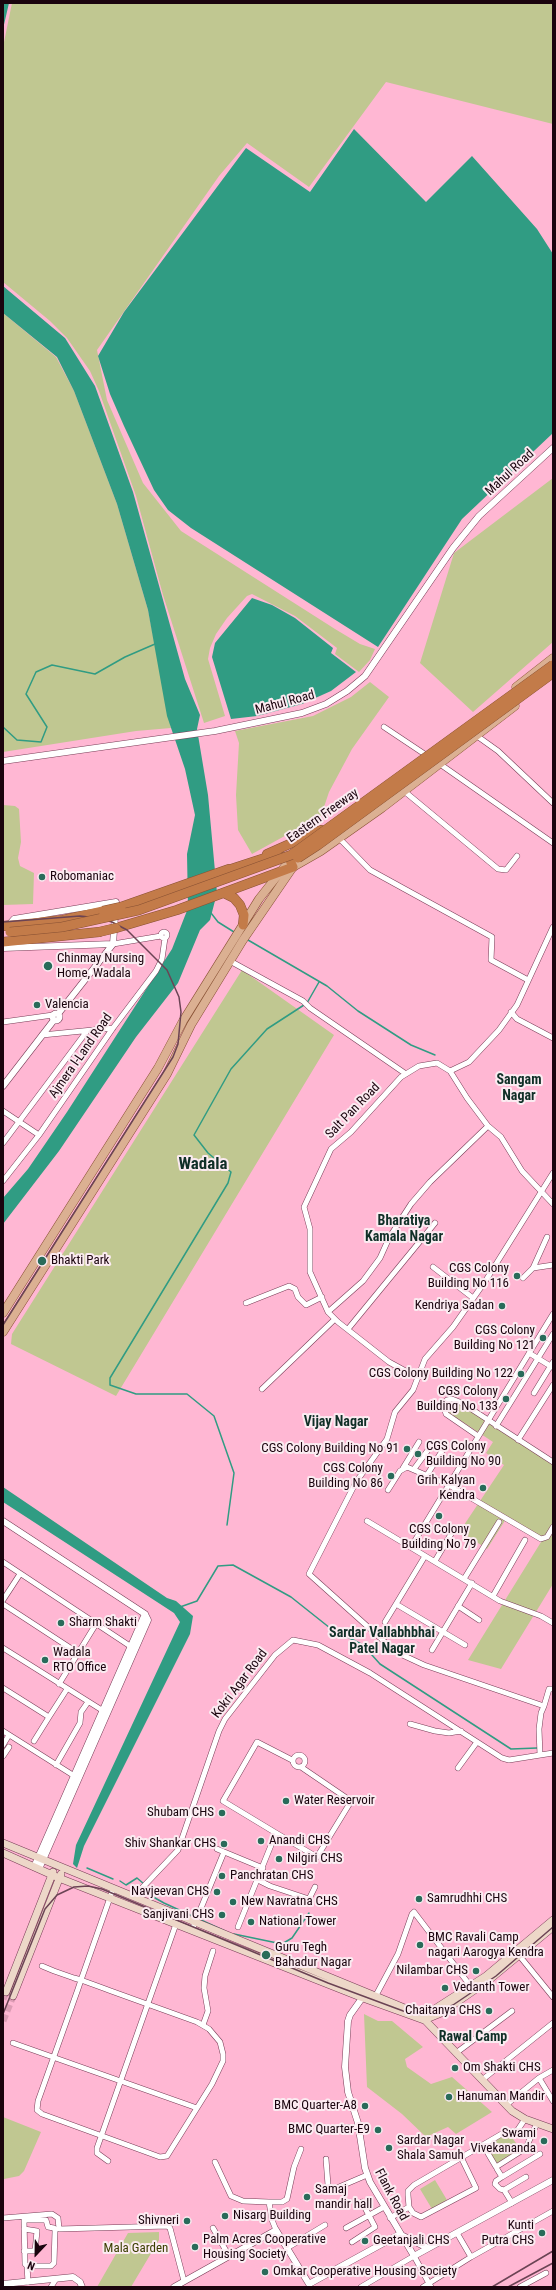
<!DOCTYPE html>
<style>
body{margin:0}
#map{position:relative;width:556px;height:2290px;overflow:hidden;background:#ffb7d3;font-family:"Roboto Condensed",sans-serif}
canvas{display:block}
.frame{position:absolute;inset:0;border:4px solid #1a040e;pointer-events:none}
.north{position:absolute;left:16px;top:2234px;width:40px;height:40px;-webkit-text-stroke:3px #fbebf1;paint-order:stroke;rotate:202deg;font-size:11px;font-weight:700;line-height:16px;text-align:center;color:#1a040e}
.north::after{content:'';display:block;margin:auto;width:14px;height:18px;background:#1a040e;clip-path:polygon(50% 0,100% 100%,50% 72%,0 100%)}
</style>
<div id="map">
<canvas width="556" height="2290"></canvas>
<div class="frame"></div>
<div class="north">N</div>
</div>
<script>
const c = document.querySelector('canvas').getContext('2d');
c.lineJoin = 'round';
function paint(path, color) { c.fillStyle = color; c.fill(path, 'evenodd'); }
const poly = rows => new Path2D(rows.map(r => 'M' + r).join(''));
function strokePath(path, color, width, dash) { c.strokeStyle = color; c.lineWidth = width; c.lineCap = dash ? 'butt' : 'round'; c.setLineDash(dash || []); c.stroke(path); }
function label(font, color, halo, rows, align = 'center') {
  c.font = font + ' "Roboto Condensed",sans-serif'; c.lineWidth = 4; c.setLineDash([]); c.textBaseline = 'middle'; c.strokeStyle = halo; c.fillStyle = color; for (const [text, x, y, turn = 0] of rows) {
    c.save(); c.translate(x, y); c.rotate((+turn || 0) * Math.PI / 180); c.textAlign = isNaN(turn) ? turn : align; if (halo) c.strokeText(text, 0, 0); c.fillText(text, 0, 0); c.restore();
  }
}
paint(poly([
 [12,3,553,3,553,124,386,82,309,187,247,143,219,176,97,350,107,400,143,483,181,531,335,629,360,644,375,649,370,660,359,672,335,654,337,648,295,616,252,594,247,596,227,618,216,634,210,648,208,659,225,716,204,723,163,595,136,496,99,391,90,371,67,338,50,321,3,282,3,47],
 [3,313,56,357,74,391,117,504,148,610,171,728,136,731,3,752],
 [553,478,553,642,473,712,420,663,454,553],
 [370,682,389,697,352,749,329,792,321,816,252,854,238,830,236,795,239,743,235,731,313,716,351,697],
 [3,805,15,806,19,809,21,842,18,858,20,866,34,873,33,904,3,905],
 [242,970,334,1035,116,1396,11,1344,12,1334],
 [454,1397,553,1460,553,1584,501,1669,468,1660,541,1542,506,1519,487,1549,460,1531,504,1465,486,1453,493,1442,446,1411],
 [364,2014,378,2021,392,2021,423,2047,405,2059,407,2067,431,2084,452,2077,492,2112,456,2134,448,2127,426,2137,402,2114,367,2087],
 [3,2117,41,2132,24,2171,19,2176,4,2179],
 [508,2132,521,2150,498,2167,485,2149],
 [435,2180,447,2200,432,2209,420,2189],
 [159,2232,159,2240,131,2287,97,2287,128,2233]
]), '#c0c791');
paint(poly([
 [3,3,9,3,3,29],
 [354,129,426,202,472,156,537,229,553,254,553,433,462,519,378,647,191,528,168,510,154,490,124,426,110,394,98,356,124,312,246,148,310,192],
 [3,286,65,338,95,386,133,492,185,679,200,715,197,729,208,795,217,893,210,920,200,930,178,983,136,1037,59,1151,3,1224,3,1198,28,1169,67,1112,172,949,188,908,187,854,195,815,185,769,167,716,148,610,117,504,74,391,57,357,3,313],
 [252,598,272,605,295,618,333,648,331,653,356,672,331,691,302,704,257,716,231,719,212,657,215,643],
 [3,1487,167,1598,176,1601,193,1616,190,1634,84,1846,77,1868,73,1864,76,1845,180,1622,174,1613,3,1502]
]), '#309c83');
strokePath(poly([
 [3,727,17,740,41,742,47,727,26,694,36,672,52,665,95,674,125,657,155,644],
 [211,913,218,922,234,932],
 [248,940,327,986,358,1011,411,1045,435,1055],
 [307,1003,319,982],
 [227,1525,234,1473,214,1416,187,1394,136,1394,110,1385,110,1378,228,1183,231,1172,208,1153,194,1135,231,1069,267,1029,304,1005],
 [180,1607,197,1601,218,1566,233,1565,291,1597,330,1628,363,1645,380,1664,511,1749,537,1748],
 [87,1868,113,1879],
 [120,1881,126,1885,137,1878,144,1884],
 [146,1886,155,1898,164,1903,225,1931],
 [234,1934,282,1944,292,1938,309,1913]
]), '#309c83', 1.5);
strokePath(poly([
 [3,1999,6,1992],
 [3,2021,13,1996]
]), '#dd9cb5', 7, [7, 3.5]);
const minor = poly([
 [384,727,429,757],
 [477,736,498,751,553,803],
 [437,762,553,843],
 [404,791,498,869,506,870,517,856],
 [339,838,370,870,492,937,491,960,528,980],
 '161 935a3 3 0 1 1 6 0a3 3 0 1 1-6 0Z',
 [113,944,161,936],
 [230,961,303,1001,310,1008,406,1074],
 [511,1012,517,1019,553,1038],
 [3,1022,53,1015],
 [42,1035,113,1028],
 [450,1071,469,1062,499,1030,517,1005,553,927],
 [3,1111,39,1135],
 [3,1143,87,1031],
 [3,1181,39,1135,113,1028,156,971,162,959,165,938],
 [433,1267,473,1298],
 [533,1268,547,1237],
 [523,1278,533,1268,553,1265],
 [246,1303,289,1286,295,1289,298,1297,306,1305,322,1297],
 [328,1312,363,1281,380,1258,389,1238,411,1204,430,1182,488,1126],
 [348,1329,435,1223],
 [529,1353,552,1367],
 [411,1374,389,1362,338,1322,328,1312,310,1272,310,1229,304,1207,331,1149,351,1132,401,1077,419,1066,437,1063,450,1071,467,1098,488,1126,501,1137,522,1171,553,1204],
 [262,1389,335,1319],
 [534,1393,553,1362],
 [496,1426,553,1334],
 [478,1436,446,1414,444,1407,447,1400,452,1399,462,1403,553,1462],
 [518,1440,553,1385],
 [403,1468,419,1442],
 [414,1469,431,1446],
 [427,1475,442,1451],
 [388,1490,400,1471,407,1467,449,1485,541,1539,547,1537,553,1527],
 [367,1521,500,1601,541,1616,553,1623],
 [411,1547,553,1314],
 [425,1556,396,1604,465,1645],
 [435,1561,454,1529],
 [3,1562,133,1648],
 [464,1579,499,1522],
 [493,1596,525,1540],
 [3,1600,20,1574],
 [3,1604,78,1653],
 [458,1606,479,1620],
 [385,1622,396,1604],
 [3,1648,105,1712],
 [432,1650,472,1583],
 [59,1684,96,1624],
 [3,1688,49,1717,67,1689],
 [544,1706,549,1689,553,1689],
 [410,1724,435,1731,449,1733,461,1731],
 [3,1731,76,1777],
 [34,1741,49,1717],
 [3,1745,9,1735],
 '293 1761a6 6 0 1 1 12 0a6 6 0 1 1-12 0Z',
 [540,1755,539,1729,541,1713,544,1706,424,1665,396,1652,309,1574,356,1482,387,1439,395,1412,413,1390,425,1359,453,1327,486,1280,553,1173],
 [3,1756,9,1747],
 [56,1765,80,1723,81,1712,88,1702],
 [458,1768,477,1742],
 [276,1833,317,1857,350,1803,348,1799,301,1767],
 [217,1849,263,1868],
 [258,1880,270,1886,309,1899,315,1887],
 [137,1898,142,1888,178,1850,219,1731,225,1719,275,1655,293,1640,318,1645,370,1673,502,1758,509,1760,553,1753],
 [238,1927,276,1833,223,1801,257,1742,292,1760],
 [192,1930,224,1852],
 [518,1954,553,1997],
 [42,1966,54,1971,74,1978,81,1980,103,1988,111,1991,197,2022,209,2029,220,2042,223,2054,223,2061,212,2084,167,2156,160,2157,42,2114,37,2110,38,2101,78,1989,81,1980,113,1889],
 [374,1999,398,1954,412,1914,414,1912,472,1988],
 [203,2025,208,2011,204,1988,205,1976,213,1951],
 [13,2043,197,2108],
 [456,2053,512,2011],
 [539,2078,553,2101],
 [482,2080,553,2023],
 [506,2105,539,2078,553,2070],
 [342,2127,359,2127],
 [483,2145,496,2167,526,2148,537,2123],
 [461,2157,476,2188,421,2217,413,2213,409,2207,408,2195,408,2191,414,2185,505,2132,517,2131,525,2119],
 [326,2159,328,2185,332,2190,367,2175],
 [108,2161,97,2153,97,2148,176,1924],
 [215,2162,231,2196,243,2201,269,2202,272,2220,276,2230],
 [497,2169,502,2177,540,2154],
 [502,2177,496,2181,495,2184,500,2189,504,2190,512,2203],
 [504,2190,526,2177],
 [269,2202,282,2202,287,2199,294,2167,301,2149],
 [3,2218,52,2214,58,2218,59,2229,167,2226,170,2228,184,2281],
 [390,2218,409,2207],
 [213,2228,229,2256],
 [346,2228,384,2207],
 [24,2229,37,2231,35,2251,24,2251],
 [457,2233,471,2257,553,2211],
 [352,2242,375,2227,362,2202],
 [287,2248,325,2225],
 [27,2266,51,2266,54,2263,55,2231,54,2228,48,2227,46,2220,24,2220,25,2264,27,2266,28,2282],
 [51,2287,56,2279],
 [361,2287,414,2256,431,2287],
 [423,2287,471,2257],
 [520,2287,546,2273]
]);
const tertiary = poly([
 [3,761,215,731,302,713,326,704,347,691,365,676,453,548,479,516,553,448],
 [8,926,14,919,116,902,113,944,58,1014],
 [3,948,113,944],
 '52.5 1017a3.5 3.5 0 1 1 7 0a3.5 3.5 0 1 1-7 0Z',
 [3,1086,54,1020],
 [3,1521,145,1614,148,1620,39,1869],
 [34,1867,145,1614],
 [365,1994,350,2015,348,2021,345,2067,348,2092,358,2123,365,2168,370,2182,414,2256,553,2180],
 [401,2235,428,2248],
 [3,2284,73,2277,80,2282,82,2287],
 [174,2287,276,2230,309,2284,400,2234]
]);
const secondary = poly([
 [3,1843,419,2014,433,2010,486,1976,553,1920],
 [3,1853,59,1878,363,1998,424,2020,441,2013,489,1980,553,1927],
 [6,1992,53,1872],
 [13,1996,61,1874],
 [422,2017,512,2111,525,2119,553,2129]
]);
const primary = poly([
 [516,687,553,658],
 [3,1313,158,1068,183,1021,259,899,293,856],
 [3,1332,167,1074,191,1025,243,940,293,867,321,851,382,808,515,706]
]);
const motorway = poly([
 [267,854,321,830],
 [224,893,234,898,240,905,244,915,243,925],
 [121,907,229,869],
 [3,926,63,920,103,911],
 [116,928,177,910,293,867,289,858,271,856,225,871],
 [3,942,99,932]
]);
strokePath(minor, '#793d57', 6);
strokePath(tertiary, '#793d57', 7);
strokePath(secondary, '#793d57', 8);
strokePath(primary, '#885134', 9);
strokePath(motorway, '#885134', 10);
strokePath(minor, '#fff', 5);
strokePath(tertiary, '#fff', 6);
strokePath(secondary, '#edd7c8', 7);
strokePath(primary, '#dbb092', 8);
strokePath(motorway, '#c37b49', 9);
strokePath(poly([
 [3,922,80,916,98,918,112,922,127,930,167,970,179,997,181,1012,178,1044,173,1057,3,1325],
 [3,2014,45,1909,57,1895,74,1887,88,1886,102,1889,328,1983,414,2015,435,2013,453,2005,496,1976,553,1927],
 [492,2287,553,2251],
 [508,2287,553,2263]
]), '#6b4354', 1.5);
const motorwayBridge = poly([
 [298,858,318,845,553,673],
 [103,911,121,907],
 [10,932,62,927,139,910,291,855,553,665],
 [99,932,116,928]
]);
strokePath(motorwayBridge, '#885134', 10, []);
strokePath(motorwayBridge, '#c37b49', 9);
for (const [x, y, r, color] of [
 [42,877,4,"#296b5a"],
 [48,966,5,"#296b5a"],
 [37,1005,4,"#296b5a"],
 [42,1261,5,"#296b5a"],
 [517,1276,4,"#296b5a"],
 [502,1306,4,"#296b5a"],
 [543,1338,4,"#296b5a"],
 [521,1374,4,"#296b5a"],
 [506,1399,4,"#296b5a"],
 [407,1449,4,"#296b5a"],
 [418,1454,4,"#296b5a"],
 [391,1476,4,"#296b5a"],
 [483,1488,4,"#296b5a"],
 [439,1516,4,"#296b5a"],
 [61,1623,4,"#296b5a"],
 [45,1660,4,"#296b5a"],
 [286,1801,4,"#296b5a"],
 [222,1813,4,"#296b5a"],
 [261,1841,4,"#296b5a"],
 [224,1844,4,"#296b5a"],
 [279,1859,4,"#296b5a"],
 [222,1876,4,"#296b5a"],
 [217,1892,4,"#296b5a"],
 [419,1899,4,"#296b5a"],
 [233,1902,4,"#296b5a"],
 [222,1915,4,"#296b5a"],
 [251,1922,4,"#296b5a"],
 [420,1945,4,"#296b5a"],
 [266,1955,5,"#296b5a"],
 [476,1971,4,"#296b5a"],
 [445,1988,4,"#296b5a"],
 [489,2011,4,"#296b5a"],
 [455,2068,4,"#296b5a"],
 [449,2097,4,"#296b5a"],
 [365,2106,4,"#296b5a"],
 [378,2130,4,"#296b5a"],
 [544,2141,4,"#296b5a"],
 [389,2148,4,"#296b5a"],
 [307,2197,4,"#296b5a"],
 [225,2216,4,"#296b5a"],
 [187,2221,4,"#296b5a"],
 [542,2233,4,"#296b5a"],
 [365,2241,4,"#296b5a"],
 [195,2247,4,"#296b5a"],
 [265,2272,4,"#296b5a"]
]) { const dot = new Path2D(); dot.arc(x, y, r, 0, 2 * Math.PI); c.fillStyle = color; c.fill(dot); strokePath(dot, '#fbebf1', 1.5); }
label('13px', '#1a040e', '#fbebf1', [
 ["Mahul Road",510,473,-43],
 ["Mahul Road",285,703,-15],
 ["Eastern Freeway",323,816,-35],
 ["Ajmera l-Land Road",81,1056,-55],
 ["Salt Pan Road",353,1111,-46],
 ["Kokri Agar Road",240,1684,-53],
 ["Flank Road",391,2195,62]
]);
label('13px', '#1a040e', '#fbebf1', [
 ["Robomaniac",50,877],
 ["Chinmay Nursing",57,959],
 ["Home, Wadala",57,974],
 ["Valencia",45,1005],
 ["Bhakti Park",51,1261],
 ["CGS Colony",509,1269,"right"],
 ["Building No 116",509,1284,"right"],
 ["Kendriya Sadan",494,1306,"right"],
 ["CGS Colony",535,1331,"right"],
 ["Building No 121",535,1346,"right"],
 ["CGS Colony Building No 122",513,1374,"right"],
 ["CGS Colony",498,1392,"right"],
 ["Building No 133",498,1407,"right"],
 ["CGS Colony",426,1447],
 ["Building No 90",426,1462],
 ["CGS Colony Building No 91",399,1449,"right"],
 ["CGS Colony",383,1469,"right"],
 ["Building No 86",383,1484,"right"],
 ["Grih Kalyan",475,1481,"right"],
 ["Kendra",475,1496,"right"],
 ["CGS Colony",439,1530,"center"],
 ["Building No 79",439,1545,"center"],
 ["Sharm Shakti",69,1623],
 ["Wadala",53,1653],
 ["RTO Office",53,1668],
 ["Water Reservoir",294,1801],
 ["Shubam CHS",214,1813,"right"],
 ["Anandi CHS",269,1841],
 ["Shiv Shankar CHS",216,1844,"right"],
 ["Nilgiri CHS",287,1859],
 ["Panchratan CHS",230,1876],
 ["Navjeevan CHS",209,1892,"right"],
 ["Samrudhhi CHS",427,1899],
 ["New Navratna CHS",241,1902],
 ["Sanjivani CHS",214,1915,"right"],
 ["National Tower",259,1922],
 ["BMC Ravali Camp",428,1938],
 ["nagari Aarogya Kendra",428,1953],
 ["Guru Tegh",275,1948],
 ["Bahadur Nagar",275,1963],
 ["Nilambar CHS",468,1971,"right"],
 ["Vedanth Tower",453,1988],
 ["Chaitanya CHS",481,2011,"right"],
 ["Om Shakti CHS",463,2068],
 ["Hanuman Mandir",457,2097],
 ["BMC Quarter-A8",357,2106,"right"],
 ["BMC Quarter-E9",370,2130,"right"],
 ["Swami",536,2134,"right"],
 ["Vivekananda",536,2149,"right"],
 ["Sardar Nagar",397,2141],
 ["Shala Samuh",397,2156],
 ["Samaj",315,2190],
 ["mandir hall",315,2205],
 ["Nisarg Building",233,2216],
 ["Shivneri",179,2221,"right"],
 ["Kunti",534,2226,"right"],
 ["Putra CHS",534,2241,"right"],
 ["Palm Acres Cooperative",203,2240],
 ["Housing Society",203,2255],
 ["Geetanjali CHS",373,2241],
 ["Omkar Cooperative Housing Society",273,2272]
], 'left');
label('13px', '#3a3e00', '#fbebf1', [
 ["Mala Garden",136,2249]
]);
label('bold 14px', '#102f27', '#fbebf1', [
 ["Sangam",519,1080],
 ["Nagar",519,1096],
 ["Bharatiya",404,1221],
 ["Kamala Nagar",404,1237],
 ["Vijay Nagar",336,1422],
 ["Sardar Vallabhbhai",382,1633],
 ["Patel Nagar",382,1649],
 ["Rawal Camp",473,2037]
]);
label('bold 17px', '#102f27', '#fbebf1', [
 ["Wadala",203,1165]
]);
</script>
